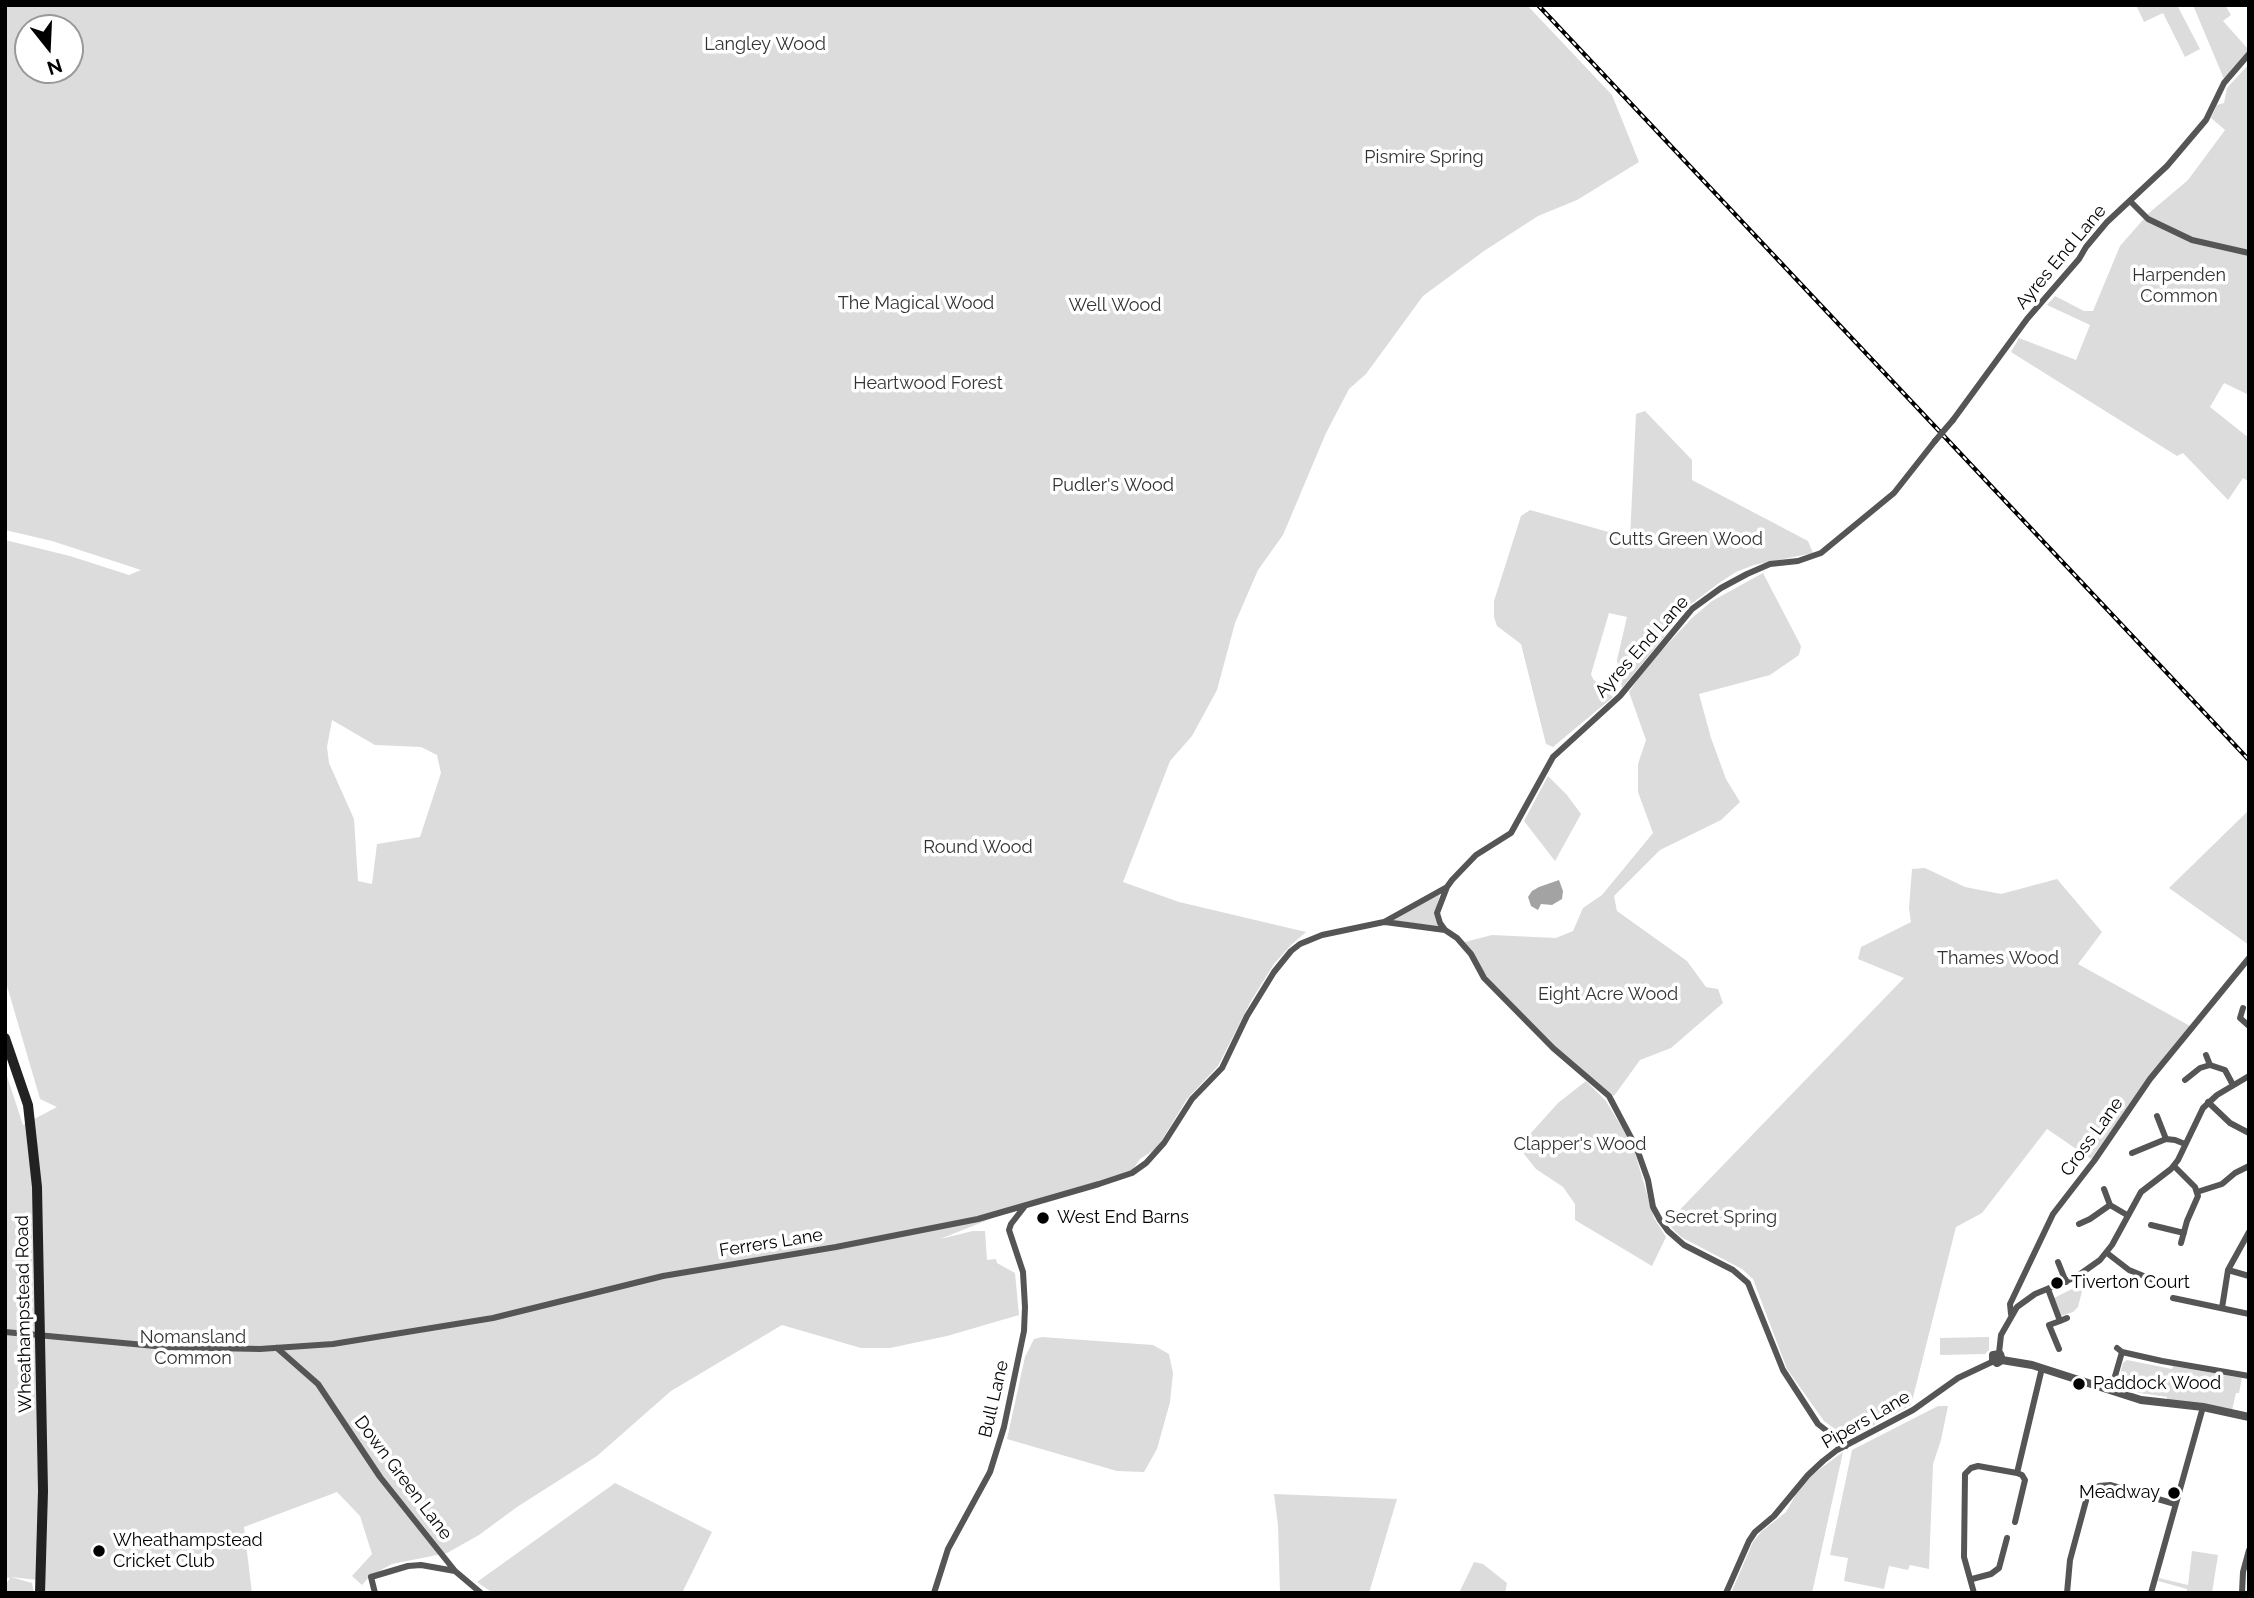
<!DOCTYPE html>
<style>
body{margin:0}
#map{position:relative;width:2254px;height:1598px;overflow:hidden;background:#fff;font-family:Raleway,sans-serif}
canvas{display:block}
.frame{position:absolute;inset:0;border:7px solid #000;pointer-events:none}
.north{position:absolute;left:14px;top:14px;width:70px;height:70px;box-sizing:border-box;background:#fff;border:2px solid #999;border-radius:50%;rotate:162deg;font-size:19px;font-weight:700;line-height:28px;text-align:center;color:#000}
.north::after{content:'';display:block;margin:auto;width:24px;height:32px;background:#000;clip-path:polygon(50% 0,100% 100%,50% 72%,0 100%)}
</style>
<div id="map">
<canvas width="2254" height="1598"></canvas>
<div class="frame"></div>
<div class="north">N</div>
</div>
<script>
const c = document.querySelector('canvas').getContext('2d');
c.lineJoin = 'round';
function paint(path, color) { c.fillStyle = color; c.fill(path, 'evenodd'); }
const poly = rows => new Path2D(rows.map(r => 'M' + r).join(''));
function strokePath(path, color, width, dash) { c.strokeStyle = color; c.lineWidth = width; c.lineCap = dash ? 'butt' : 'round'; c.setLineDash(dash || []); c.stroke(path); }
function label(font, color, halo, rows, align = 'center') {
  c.font = font + ' Raleway,sans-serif'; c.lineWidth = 7; c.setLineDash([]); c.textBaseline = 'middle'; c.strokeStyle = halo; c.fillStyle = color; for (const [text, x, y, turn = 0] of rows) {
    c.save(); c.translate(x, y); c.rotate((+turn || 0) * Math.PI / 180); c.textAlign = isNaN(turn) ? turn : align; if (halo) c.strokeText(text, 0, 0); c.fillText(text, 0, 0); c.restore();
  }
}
paint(poly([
 [5,5,1527,5,1612,95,1639,162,1577,200,1538,216,1484,251,1423,296,1366,374,1349,389,1326,433,1283,535,1258,570,1235,623,1217,690,1192,736,1170,761,1123,882,1179,902,1306,932,1291,945,1274,964,1251,1001,1218,1066,1187,1099,1157,1148,1140,1159,1131,1172,1046,1197,940,1239,973,1231,985,1231,987,1260,996,1259,997,1263,1015,1273,1019,1315,947,1336,890,1348,861,1348,782,1325,671,1391,597,1456,517,1507,479,1535,447,1553,392,1564,370,1576,362,1585,352,1576,372,1554,360,1516,337,1492,244,1527,252,1593,37,1593,38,1580,11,1577,32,1583,34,1593,5,1593,5,1586,10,1578,5,1577,5,1070,23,1125,57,1107,40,1099,5,979,5,540,70,556,129,575,141,570,52,541,5,530],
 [28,28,70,28,70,70,28,70],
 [332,720,375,745,421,747,437,755,441,773,420,837,377,844,372,884,358,881,354,819,329,763,327,747],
 [2136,5,2177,5,2200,49,2185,57,2163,13,2144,22],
 [2193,5,2225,5,2231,15,2223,21,2249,50,2224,79],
 [2249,64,2249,395,2224,383,2210,407,2249,438,2249,482,2243,478,2228,500,2183,453,2177,456,2011,352,2019,338,2076,360,2090,325,2047,305,2055,296,2084,311,2093,311,2120,246,2149,213,2188,180,2225,130,2211,118,2217,105,2224,103,2227,88],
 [1645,411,1692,460,1692,480,1808,541,1813,553,1754,565,1736,572,1719,583,1691,604,1622,688,1617,660,1627,617,1609,613,1591,674,1593,679,1613,697,1553,747,1546,744,1521,644,1497,626,1494,617,1494,601,1521,516,1530,510,1630,538,1636,414],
 [1763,573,1801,646,1799,655,1770,675,1699,694,1711,738,1726,779,1740,802,1721,820,1660,850,1614,896,1617,911,1687,961,1706,987,1718,989,1723,1003,1671,1048,1640,1060,1614,1096,1578,1069,1555,1048,1484,974,1465,942,1492,935,1556,938,1573,931,1583,908,1602,895,1653,833,1638,792,1638,764,1646,740,1629,692,1647,666,1692,618,1712,601],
 [1548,776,1567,795,1581,814,1555,861,1524,821],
 [2249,810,2249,945,2169,888],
 [1925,868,1965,887,2001,894,2057,879,2102,932,2078,964,2190,1026,2150,1075,2091,1159,2047,1129,1982,1213,1956,1227,1911,1405,1848,1439,1824,1421,1787,1369,1753,1279,1742,1269,1681,1237,1667,1223,1904,978,1858,959,1861,947,1911,922,1909,908,1912,869],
 [1440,894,1435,912,1438,926,1390,920],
 [1586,1081,1606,1101,1633,1146,1654,1218,1666,1237,1652,1266,1575,1220,1575,1204,1563,1187,1536,1169,1524,1154,1531,1133,1558,1103],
 [2084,1283,2078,1307,2073,1312,2061,1316,2054,1298],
 [1042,1337,1153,1345,1169,1354,1173,1373,1170,1402,1157,1449,1144,1472,1117,1471,1007,1439,1025,1357,1034,1339],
 [1989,1337,1989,1350,1985,1354,1940,1355,1940,1338],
 [2127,1360,2172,1369,2173,1366,2242,1378,2239,1393,2236,1393,2232,1410,2167,1400,2167,1397,2140,1393,2117,1386,2123,1363],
 [1938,1406,1948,1406,1941,1440,1933,1464,1929,1569,1910,1565,1908,1570,1889,1566,1884,1589,1844,1581,1848,1558,1830,1555,1852,1450],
 [1843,1452,1812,1593,1731,1593,1753,1542,1761,1532,1786,1512,1800,1487,1809,1477],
 [615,1483,712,1532,682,1593,493,1593,477,1582],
 [1274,1494,1397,1499,1369,1593,1280,1593,1278,1525],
 [2192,1551,2218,1555,2212,1593,2187,1593,2187,1589,2158,1581,2159,1578,2188,1585],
 [1474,1562,1483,1564,1507,1583,1505,1593,1459,1593]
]), '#dcdcdc');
paint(poly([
 [1559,880,1563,891,1562,899,1552,905,1541,904,1538,910,1531,906,1528,897,1532,891,1539,887]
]), '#a3a3a3');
strokePath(poly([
 [2130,201,2148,219,2192,240,2249,253],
 [1953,420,2027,319,2079,259,2086,247,2107,222,2167,166,2206,120,2224,83,2249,54],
 [1385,922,1445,930],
 [2243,1008,2240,1018,2249,1026],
 [2206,1055,2210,1065],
 [2185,1080,2200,1068,2210,1065,2225,1070,2233,1085],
 [2208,1102,2230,1123,2249,1133],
 [2157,1116,2166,1139,2175,1140,2185,1144],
 [2132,1153,2166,1139],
 [2174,1166,2195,1187,2198,1196,2187,1221,2181,1243],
 [2104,1189,2110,1205,2127,1215],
 [2197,1192,2222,1184,2235,1173,2249,1166],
 [2079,1224,2090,1219,2110,1205],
 [2151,1225,2184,1233],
 [2107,1253,2129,1270,2163,1284],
 [2058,1262,2066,1282],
 [2228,1270,2249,1276],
 [2048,1289,2060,1321,2067,1318],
 [2173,1298,2249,1314],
 [2222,1308,2228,1270,2249,1232],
 [2011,1314,2010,1304,2053,1214,2094,1161,2150,1079,2249,958],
 [5,1332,166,1347,260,1349,333,1344,493,1318,663,1276,836,1247,978,1219,1099,1184,1132,1173,1146,1163,1164,1143,1192,1099,1222,1068,1247,1016,1274,972,1291,951,1300,944,1322,935,1384,922,1447,887],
 [277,1348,318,1384,380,1477,455,1571,481,1593],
 [2117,1348,2122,1352,2162,1361,2249,1376],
 [2059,1349,2049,1325,2060,1321],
 [1999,1353,2001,1335,2017,1307,2035,1294,2076,1277,2100,1260,2112,1245,2141,1192,2171,1169,2178,1160,2203,1108,2217,1095,2249,1076],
 [2111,1390,2122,1352],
 [1846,1446,1818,1424,1783,1370,1748,1283,1733,1270,1684,1245,1668,1231,1660,1220,1653,1207,1648,1180,1637,1149,1609,1096,1553,1048,1484,978,1471,954,1457,938,1445,930,1440,923,1437,913,1447,887,1452,880,1476,855,1511,833,1553,757,1620,696,1692,609,1721,588,1747,574,1770,564,1798,561,1821,553,1894,493,1935,441],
 [2015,1522,2025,1480,2022,1475,2017,1473,2042,1368],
 [1972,1579,1991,1574,1999,1568,2007,1538],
 [375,1593,371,1577,408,1566,421,1565,455,1571],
 [934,1593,948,1549,990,1472,1004,1427,1024,1331,1025,1307,1023,1272,1009,1230,1011,1224,1025,1206],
 [1726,1593,1749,1541,1755,1532,1774,1516,1808,1475,1823,1461,1837,1450,1913,1410,1958,1378,1994,1361],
 [1974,1593,1964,1557,1965,1474,1971,1468,1978,1466,2017,1473],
 [2067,1593,2070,1560,2087,1497,2092,1490,2099,1486,2110,1485,2175,1504],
 [2151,1593,2203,1407],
 [2242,1593,2243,1572,2249,1550]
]), '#555', 6);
strokePath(poly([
 [2002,1360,2000,1354,1993,1355,1993,1360,1997,1363,2002,1360,2032,1365,2141,1400,2203,1407,2249,1417]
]), '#555', 8);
strokePath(poly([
 [5,1038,28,1105,37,1187,43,1491,40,1593]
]), '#222', 10);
const rail = poly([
 [1538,5,2249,760]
]);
strokePath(rail, '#000', 4.5);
strokePath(rail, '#fff', 2, [5]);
strokePath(poly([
 [1935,441,1953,420]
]), '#555', 6);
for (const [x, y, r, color] of [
 [1043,1218,7,"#000"],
 [2057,1283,7,"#000"],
 [2079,1384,7,"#000"],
 [2174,1493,7,"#000"],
 [99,1551,7,"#000"]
]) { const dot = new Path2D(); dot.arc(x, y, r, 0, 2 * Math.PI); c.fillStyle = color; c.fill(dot); strokePath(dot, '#fff', 2.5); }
label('18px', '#333', '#fff', [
 ["Langley Wood",765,45],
 ["Pismire Spring",1424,158],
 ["Harpenden",2179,276],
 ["Common",2179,297],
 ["The Magical Wood",916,304],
 ["Well Wood",1115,306],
 ["Heartwood Forest",928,384],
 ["Pudler's Wood",1113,486],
 ["Cutts Green Wood",1686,540],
 ["Round Wood",978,848],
 ["Thames Wood",1998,959],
 ["Eight Acre Wood",1608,995],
 ["Clapper's Wood",1580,1145],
 ["Secret Spring",1721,1218],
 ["Nomansland",193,1338],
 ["Common",193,1359]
]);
label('18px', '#000', '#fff', [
 ["Ayres End Lane",2061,257,-50],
 ["Ayres End Lane",1642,647,-48],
 ["Cross Lane",2092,1137,-54],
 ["Ferrers Lane",771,1243,-9],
 ["Wheathampstead Road",24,1314,-91],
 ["Bull Lane",994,1399,-77],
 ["Pipers Lane",1866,1420,-30],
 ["Down Green Lane",403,1478,53]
]);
label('18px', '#000', '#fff', [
 ["West End Barns",1057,1218],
 ["Tiverton Court",2071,1283],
 ["Paddock Wood",2093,1384],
 ["Meadway",2160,1493,"right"],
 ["Wheathampstead",113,1541],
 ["Cricket Club",113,1562]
], 'left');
</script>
